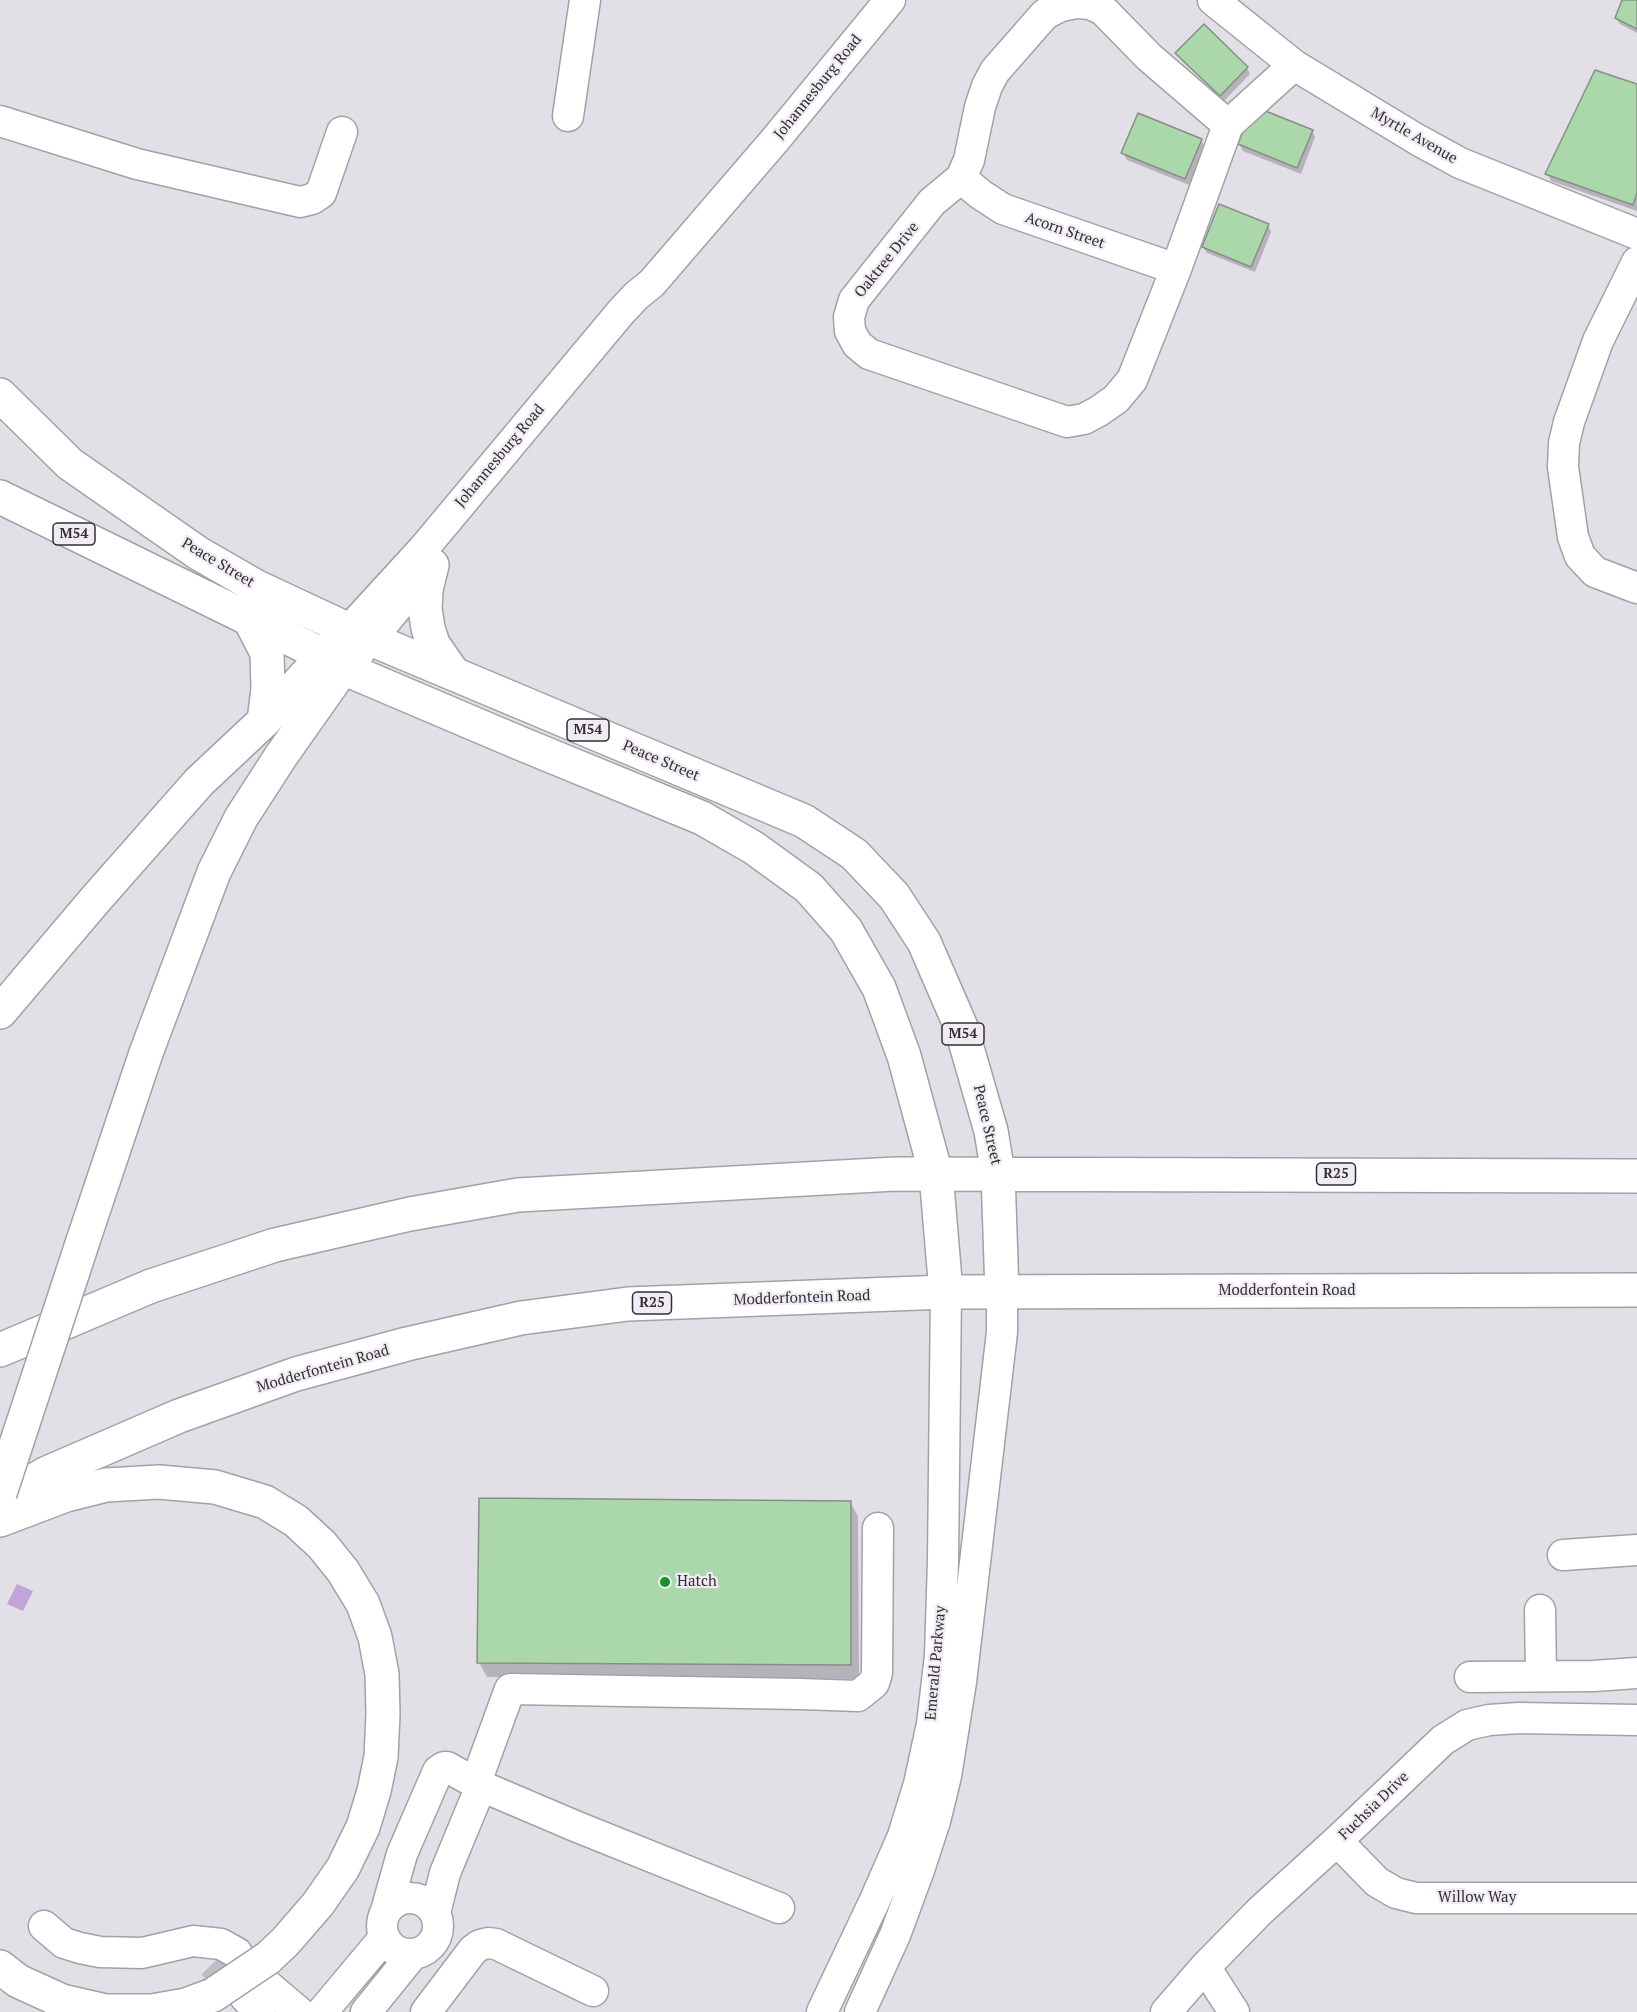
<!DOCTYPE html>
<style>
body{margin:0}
canvas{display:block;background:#e3dfe7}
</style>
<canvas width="1637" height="2012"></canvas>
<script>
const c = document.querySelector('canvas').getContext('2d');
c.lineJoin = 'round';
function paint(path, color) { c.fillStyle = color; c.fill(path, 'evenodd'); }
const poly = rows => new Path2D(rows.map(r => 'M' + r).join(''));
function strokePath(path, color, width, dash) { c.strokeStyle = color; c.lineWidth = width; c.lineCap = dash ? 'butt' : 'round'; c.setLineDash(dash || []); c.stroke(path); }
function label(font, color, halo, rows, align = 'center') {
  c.font = font + ' "PT Serif",serif'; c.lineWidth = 4.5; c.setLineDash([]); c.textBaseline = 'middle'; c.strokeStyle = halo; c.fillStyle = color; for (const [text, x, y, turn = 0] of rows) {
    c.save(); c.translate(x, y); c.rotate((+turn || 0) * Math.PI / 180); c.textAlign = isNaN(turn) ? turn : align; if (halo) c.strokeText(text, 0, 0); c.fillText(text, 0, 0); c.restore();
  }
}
paint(poly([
 [17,1584,33,1591,23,1611,7,1604]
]), '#c1a4d8');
paint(poly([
 [1623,0,1637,0,1637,33,1620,24,1616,18],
 [1177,53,1247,68,1250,74,1224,101,1181,60],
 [1637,85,1637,211,1551,181,1547,174],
 [1312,131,1315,137,1301,174,1243,151,1239,144],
 [1201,140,1205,147,1189,185,1127,160,1123,153],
 [1268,225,1271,232,1255,272,1207,253,1203,247],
 [850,1502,858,1516,859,1679,487,1677,479,1662]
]), '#0003');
const building = poly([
 [1622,0,1637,0,1637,29,1615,18,1622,0],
 [1204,24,1248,67,1220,96,1175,53,1204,24],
 [1595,70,1637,84,1637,193,1633,205,1545,174,1595,70],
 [1253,106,1313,130,1297,168,1238,144,1253,106],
 [1138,113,1202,139,1185,179,1121,153,1138,113],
 [1219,204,1269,224,1251,267,1202,247,1219,204],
 [479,1498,851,1501,851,1665,477,1663,479,1498]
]);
paint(building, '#abd8aa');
strokePath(building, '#878e87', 1.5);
strokePath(poly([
 [212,1964,245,1997]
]), '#bfbcc3', 30, [30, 15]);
const minor = poly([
 [1213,0,1294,65,1418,140,1460,163,1637,234],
 [568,116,585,0],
 [0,121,137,164,300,202,312,199,321,193,342,132],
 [1228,125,1149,57,1103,10,1090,4,1076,3,1061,6,1045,14,995,71,987,86,980,107,969,160,961,178,932,202,854,300,849,317,850,331,857,344,869,354,1067,422,1084,419,1099,411,1116,399,1132,380,1176,269,1228,125,1294,65],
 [961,178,980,194,1003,209,1176,269],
 [1637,262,1598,341,1569,422,1564,443,1563,467,1573,537,1580,556,1595,572,1637,588],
 [349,630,424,548,621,312,636,296,652,283,775,140,890,0],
 [371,639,417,583],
 [1563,1555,1637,1550],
 [1540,1610,1541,1676],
 [1470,1677,1594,1676,1637,1673],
 [476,1782,510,1689,800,1694,858,1696,874,1683,877,1673,878,1528],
 [1337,1841,1377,1882,1396,1893,1416,1898,1637,1898],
 '382 1926a28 28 0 1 1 56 0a28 28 0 1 1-56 0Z',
 [386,1911,402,1854,438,1771,444,1767,447,1767,481,1786,575,1826,779,1908],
 [435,1913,445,1873,481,1786],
 [44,1926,64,1943,80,1948,100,1952,142,1953,193,1941,221,1944,237,1953],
 [1205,1967,1234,2012],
 [266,1984,299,2012],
 [245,1997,260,2012],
 [322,2012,384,1938],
 [366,2012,413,1954],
 [426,2012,473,1950,480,1945,488,1943,496,1944,593,1991],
 [822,2012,875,1900,903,1836,919,1784,932,1724,940,1656,943,1560,946,1292],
 [860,2012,895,1935,919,1870,935,1821,946,1776,961,1682,1002,1332,1002,1292],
 [1166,2012,1205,1967,1260,1911,1337,1841,1443,1740,1467,1725,1489,1720,1519,1718,1637,1720]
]);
const major = poly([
 [0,395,70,464,198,553,257,587,349,630,804,821,854,854,894,896,924,942,961,1027,991,1131,998,1173,1002,1292],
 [0,497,323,655,343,668,517,742,702,818,754,848,809,888,846,930,879,988,904,1056,936,1174,946,1292],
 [432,565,426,590,425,609,428,628,433,644,453,673],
 [250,620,267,653,268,689,264,721],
 [0,1012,95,900,199,782,264,721,338,640],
 [83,1241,146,1053,214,872,241,818,281,756,343,668,358,652],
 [0,1350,151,1286,275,1245,410,1214,518,1195,895,1174,1637,1176],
 [0,1500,45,1474,179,1416,296,1374,407,1344,521,1318,628,1304,946,1292,1637,1290],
 [0,1520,66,1495,106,1485,159,1482,215,1487,265,1502,296,1521,322,1545,343,1571,363,1604,375,1637,382,1674,383,1714,381,1757,374,1791,363,1827,343,1868,318,1904,285,1942,268,1958],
 [0,1967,18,1981,62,2001,106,2011,152,2011,186,2005,213,1995]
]);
strokePath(minor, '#a4a0a7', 33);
strokePath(major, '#a4a0a7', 36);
strokePath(minor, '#fff', 30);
strokePath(major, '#fff', 33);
const majorBridge = poly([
 [0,1493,83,1241],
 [213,1995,268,1958]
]);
strokePath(majorBridge, '#a4a0a7', 36, []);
strokePath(majorBridge, '#fff', 33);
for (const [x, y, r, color] of [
 [665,1582,6,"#189425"]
]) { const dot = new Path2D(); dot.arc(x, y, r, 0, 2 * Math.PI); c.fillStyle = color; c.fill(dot); strokePath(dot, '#f1ecf4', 2); }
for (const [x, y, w] of [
 [74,534,42],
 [588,730,42],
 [963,1034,42],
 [1336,1174,39],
 [652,1303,39]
]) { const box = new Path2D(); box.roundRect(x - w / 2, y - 11, w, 22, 4.5); c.fillStyle = '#f1ecf4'; c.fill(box); strokePath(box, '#312f32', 1.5); }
label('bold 14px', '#312f32', null, [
 ["M54",74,534],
 ["M54",588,730],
 ["M54",963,1034],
 ["R25",1336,1174],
 ["R25",652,1303]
]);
label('15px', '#312f32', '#f1ecf4', [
 ["Johannesburg Road",818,87,-51],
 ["Myrtle Avenue",1414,136,30],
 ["Acorn Street",1065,231,19],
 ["Oaktree Drive",887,260,-51],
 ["Johannesburg Road",500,456,-50],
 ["Peace Street",218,563,31],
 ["Peace Street",661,761,23],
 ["Peace Street",987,1125,77],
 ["Modderfontein Road",1287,1291],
 ["Modderfontein Road",802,1298,-2],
 ["Modderfontein Road",323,1369,-16],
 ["Emerald Parkway",936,1663,-85],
 ["Fuchsia Drive",1374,1806,-44],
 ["Willow Way",1477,1898]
]);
label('15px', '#312f32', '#f1ecf4', [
 ["Hatch",677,1582]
], 'left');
</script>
